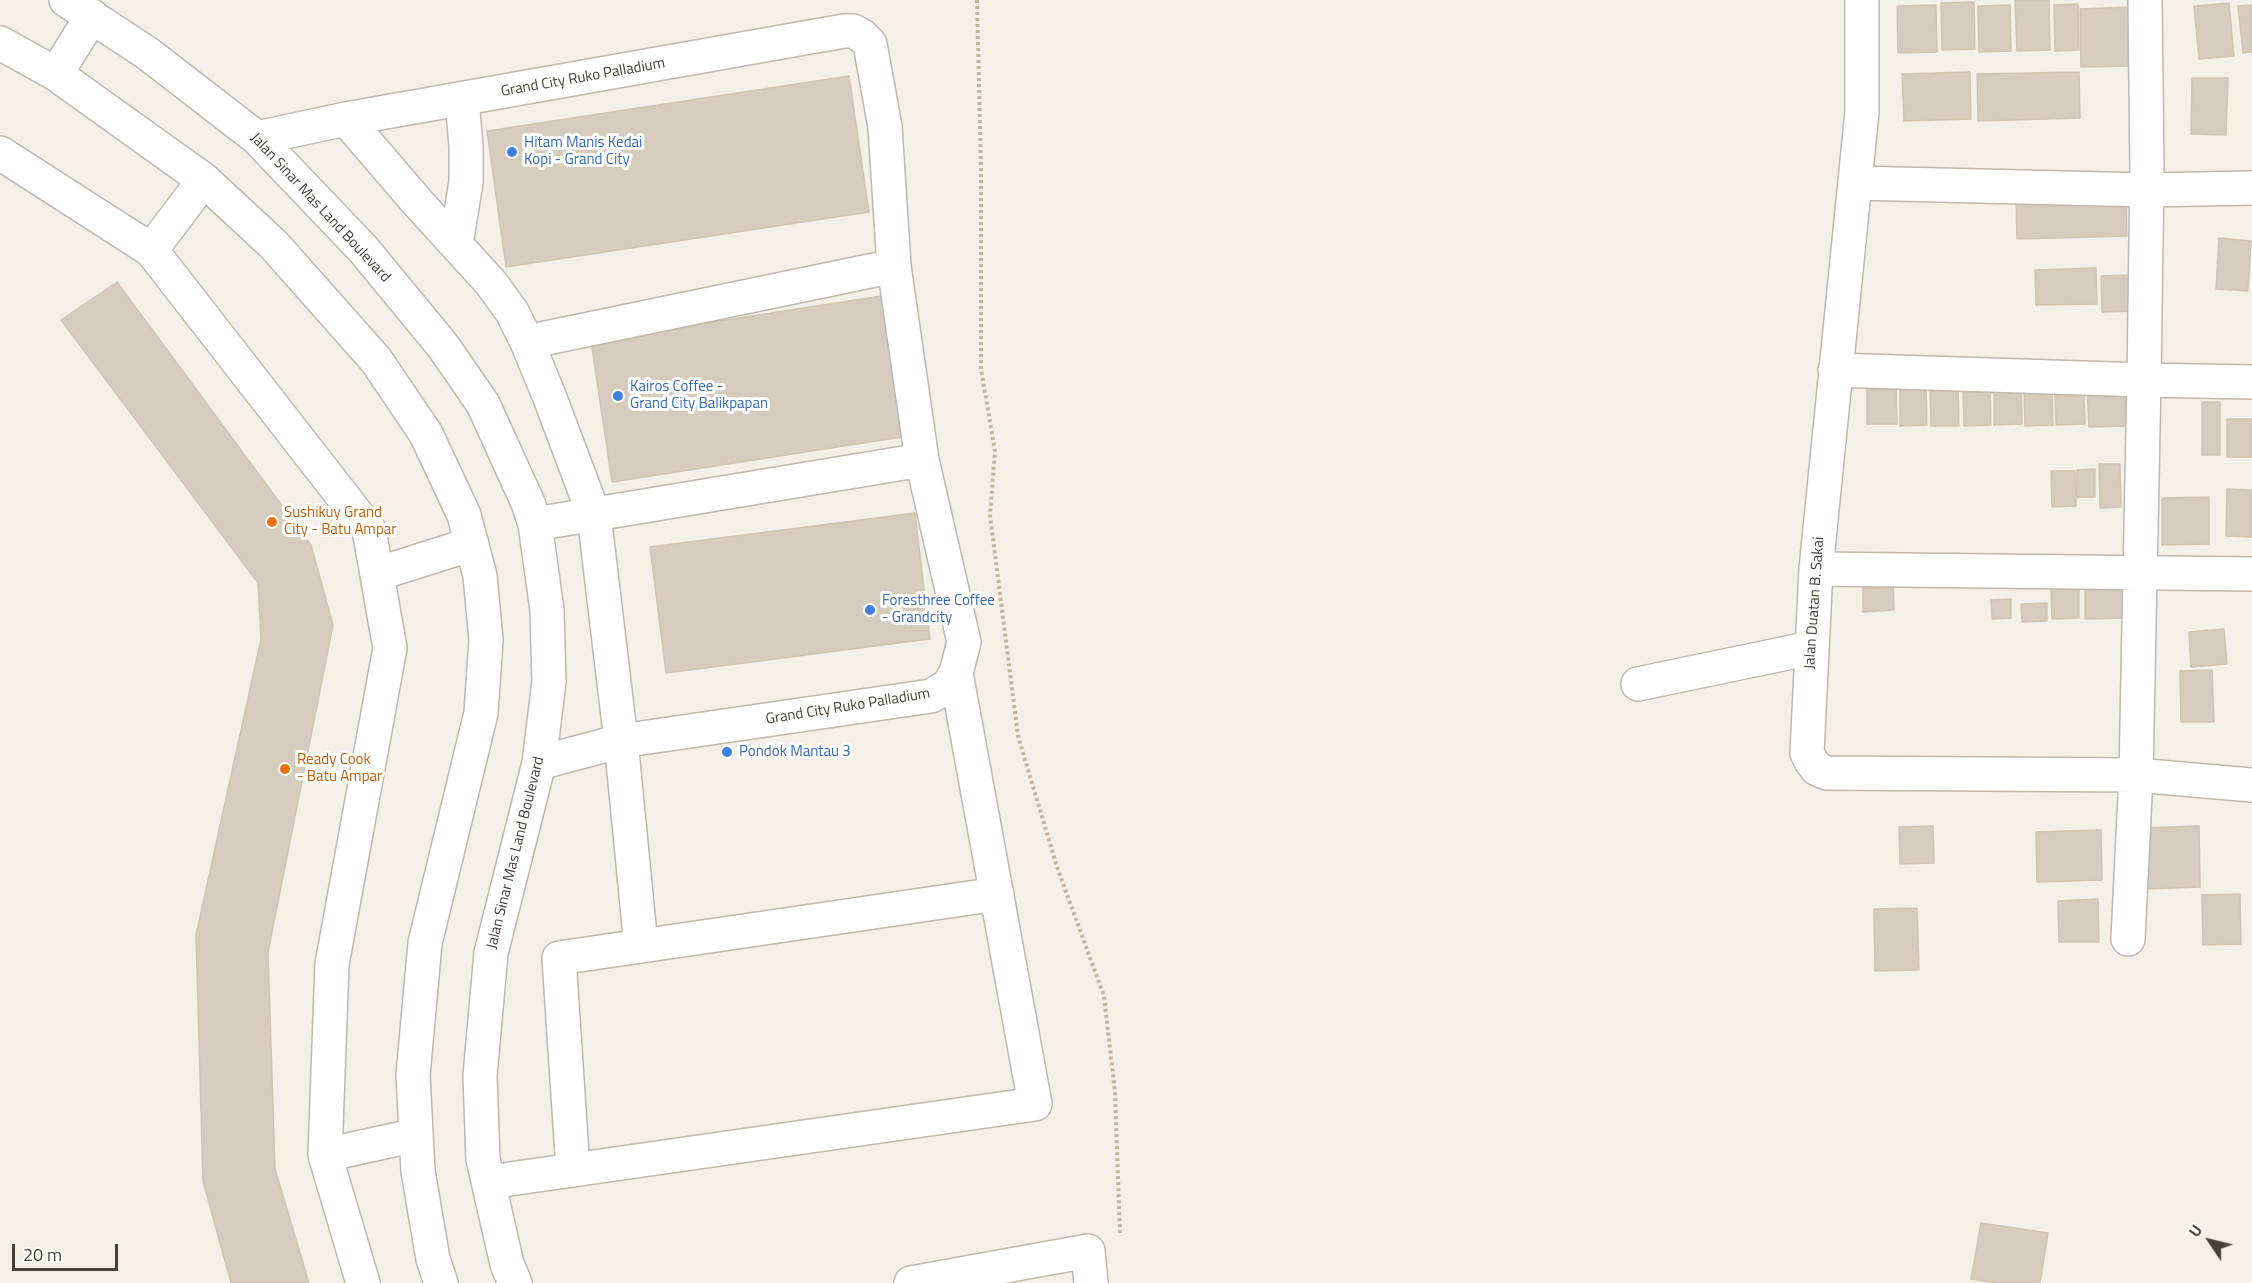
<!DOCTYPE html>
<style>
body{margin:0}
#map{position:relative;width:2252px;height:1283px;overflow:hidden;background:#f4f0e8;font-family:"Titillium Web",sans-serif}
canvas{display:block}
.north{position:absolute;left:2180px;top:1211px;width:60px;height:60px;-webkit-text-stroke:4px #fff;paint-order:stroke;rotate:305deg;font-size:16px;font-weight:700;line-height:24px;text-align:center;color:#484137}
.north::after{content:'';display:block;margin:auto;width:21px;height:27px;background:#484137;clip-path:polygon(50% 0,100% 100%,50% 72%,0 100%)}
.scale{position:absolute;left:12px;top:1244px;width:106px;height:27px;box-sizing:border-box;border:3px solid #484137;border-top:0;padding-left:8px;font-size:18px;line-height:21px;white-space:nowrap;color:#484137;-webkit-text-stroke:4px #fff;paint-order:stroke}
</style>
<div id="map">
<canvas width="2252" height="1283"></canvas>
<div class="north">U</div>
<div class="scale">20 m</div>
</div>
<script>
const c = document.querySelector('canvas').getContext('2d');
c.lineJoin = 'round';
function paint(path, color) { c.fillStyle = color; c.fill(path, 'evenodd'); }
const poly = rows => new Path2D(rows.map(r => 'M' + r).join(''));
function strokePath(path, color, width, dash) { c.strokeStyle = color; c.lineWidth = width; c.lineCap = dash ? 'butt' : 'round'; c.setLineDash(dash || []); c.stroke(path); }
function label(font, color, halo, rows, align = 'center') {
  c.font = font + ' "Titillium Web",sans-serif'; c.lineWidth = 6; c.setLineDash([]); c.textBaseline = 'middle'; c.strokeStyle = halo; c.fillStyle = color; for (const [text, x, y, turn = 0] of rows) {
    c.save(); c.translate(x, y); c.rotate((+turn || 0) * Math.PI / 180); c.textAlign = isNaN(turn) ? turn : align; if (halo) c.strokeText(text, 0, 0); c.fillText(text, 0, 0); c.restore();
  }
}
const building = poly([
 [2015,0,2049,0,2050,50,2017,51,2015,0],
 [1974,2,1975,49,1942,50,1941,3,1974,2],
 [2229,3,2234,56,2199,59,2194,6,2229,3],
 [2078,4,2079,50,2055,51,2054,5,2078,4],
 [1936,5,1937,52,1898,53,1897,6,1936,5],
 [2010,5,2011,51,1979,52,1978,6,2010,5],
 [2252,5,2252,52,2243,53,2238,6,2252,5],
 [2131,7,2132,66,2081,67,2080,9,2131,7],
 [1970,72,1971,119,1904,121,1902,74,1970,72],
 [2079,72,2080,118,1978,121,1977,74,2079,72],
 [849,76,869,212,506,267,487,131,849,76],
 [2192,78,2228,78,2226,135,2191,134,2192,78],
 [2126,193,2127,236,2017,239,2016,196,2126,193],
 [2219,238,2251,241,2248,291,2216,289,2219,238],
 [2096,268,2097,304,2036,305,2035,270,2096,268],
 [2134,275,2135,311,2102,312,2101,276,2134,275],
 [117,282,311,545,333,625,268,952,275,1169,309,1283,231,1283,203,1181,196,935,261,639,258,583,61,320,117,282],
 [881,296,902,437,612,482,591,341,881,296],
 [2021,382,2022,424,1994,425,1994,383,2021,382],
 [1958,385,1959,426,1931,426,1930,386,1958,385],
 [1900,387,1926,387,1927,425,1900,426,1900,387],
 [1990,387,1991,425,1964,426,1963,388,1990,387],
 [2125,387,2126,426,2089,427,2087,388,2125,387],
 [2024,388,2052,388,2053,425,2025,426,2024,388],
 [1896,389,1897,424,1867,424,1867,390,1896,389],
 [2084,390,2085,424,2056,425,2055,391,2084,390],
 [2202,402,2220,402,2220,455,2202,455,2202,402],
 [2227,419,2252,419,2252,457,2227,457,2227,419],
 [2099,464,2120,464,2121,507,2100,508,2099,464],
 [2095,469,2095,497,2077,497,2077,470,2095,469],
 [2051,471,2075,471,2076,506,2052,507,2051,471],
 [2227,489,2252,490,2252,537,2226,536,2227,489],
 [2209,497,2209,544,2162,545,2162,498,2209,497],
 [915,513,930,639,666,673,650,547,915,513],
 [1863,581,1893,581,1894,610,1863,612,1863,581],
 [2124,585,2125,618,2085,619,2085,587,2124,585],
 [2079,587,2079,618,2052,619,2051,588,2079,587],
 [2011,599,2011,618,1992,619,1991,600,2011,599],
 [2047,603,2047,621,2022,622,2021,604,2047,603],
 [2224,629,2227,664,2191,667,2189,632,2224,629],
 [2212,670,2214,722,2181,722,2180,671,2212,670],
 [1933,826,1934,863,1900,864,1899,827,1933,826],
 [2199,826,2200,887,2146,889,2145,828,2199,826],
 [2101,830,2102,880,2037,882,2036,832,2101,830],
 [2240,894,2241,944,2203,945,2202,895,2240,894],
 [2098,899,2099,942,2059,942,2058,901,2098,899],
 [1917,908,1919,970,1875,971,1874,909,1917,908],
 [1981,1223,2048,1233,2040,1283,1996,1283,1971,1279,1981,1223]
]);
paint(building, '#d6ccbd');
strokePath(building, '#d1c4b1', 1.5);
const minor = poly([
 [66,0,147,53,257,138,363,249,443,346,483,404,528,503,535,524,547,610,549,682,539,763,491,953,480,1076,483,1159,507,1264,515,1283],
 [1862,0,1862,112,1816,569,1807,753,1811,761,1817,769,1827,773,2136,775,2252,785],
 [0,43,56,74,204,180,274,245,376,360,426,434,464,515,480,576,486,640,481,713,425,943,413,1075,418,1171,433,1259,441,1283],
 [56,74,92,16],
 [346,119,419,204,491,283,512,312,527,342,550,398,594,515,621,741,641,946],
 [257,138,346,119,844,31,853,31,862,36,870,44,885,127,894,266,922,460,535,524],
 [0,153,151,250,369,530,390,648,332,964,325,1155,363,1283],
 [1855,183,2147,190,2252,188],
 [456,244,466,182,466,146,462,100],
 [151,250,204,180],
 [527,342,894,266],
 [1835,370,2144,380,2252,382],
 [1816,569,2252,574],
 [377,574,472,544],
 [1638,684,1811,648],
 [539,763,621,741,931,696,948,686,956,673,964,642,922,460],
 [2128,939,2136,775,2144,380,2147,170,2145,0],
 [325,1155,416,1135],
 [573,1170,559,958,997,894],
 [489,1182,1035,1104,956,673],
 [911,1283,1088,1251,1091,1283]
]);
strokePath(minor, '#c0b8ab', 36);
strokePath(poly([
 [977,0,981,168,981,369,995,451,990,515,1018,736,1057,867,1104,996,1115,1092,1120,1234]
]), '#c2b49c', 4, [3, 3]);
strokePath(minor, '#fff', 33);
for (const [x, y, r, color] of [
 [512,152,6,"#3f7fe0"],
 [618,396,6,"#3f7fe0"],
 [272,522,6,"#e8710a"],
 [870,610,6,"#3f7fe0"],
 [727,752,6,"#3f7fe0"],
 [285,769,6,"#e8710a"]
]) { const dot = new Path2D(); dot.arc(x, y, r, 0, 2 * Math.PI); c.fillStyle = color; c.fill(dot); strokePath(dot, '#fff', 2); }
label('15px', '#484137', '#fff', [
 ["Grand City Ruko Palladium",583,78,-10],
 ["Jalan Sinar Mas Land Boulevard",320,208,47],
 ["Jalan Duatan B. Sakai",1815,603,-86],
 ["Grand City Ruko Palladium",848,707,-9],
 ["Jalan Sinar Mas Land Boulevard",516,853,-76]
]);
label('15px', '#366cbe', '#fff', [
 ["Hitam Manis Kedai",524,143],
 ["Kopi - Grand City",524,160],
 ["Kairos Coffee -",630,387],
 ["Grand City Balikpapan",630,404],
 ["Foresthree Coffee",882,601],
 ["- Grandcity",882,618],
 ["Pondok Mantau 3",739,752]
], 'left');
label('15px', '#c56008', '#fff', [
 ["Sushikuy Grand",284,513],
 ["City - Batu Ampar",284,530],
 ["Ready Cook",297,760],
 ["- Batu Ampar",297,777]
], 'left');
</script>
